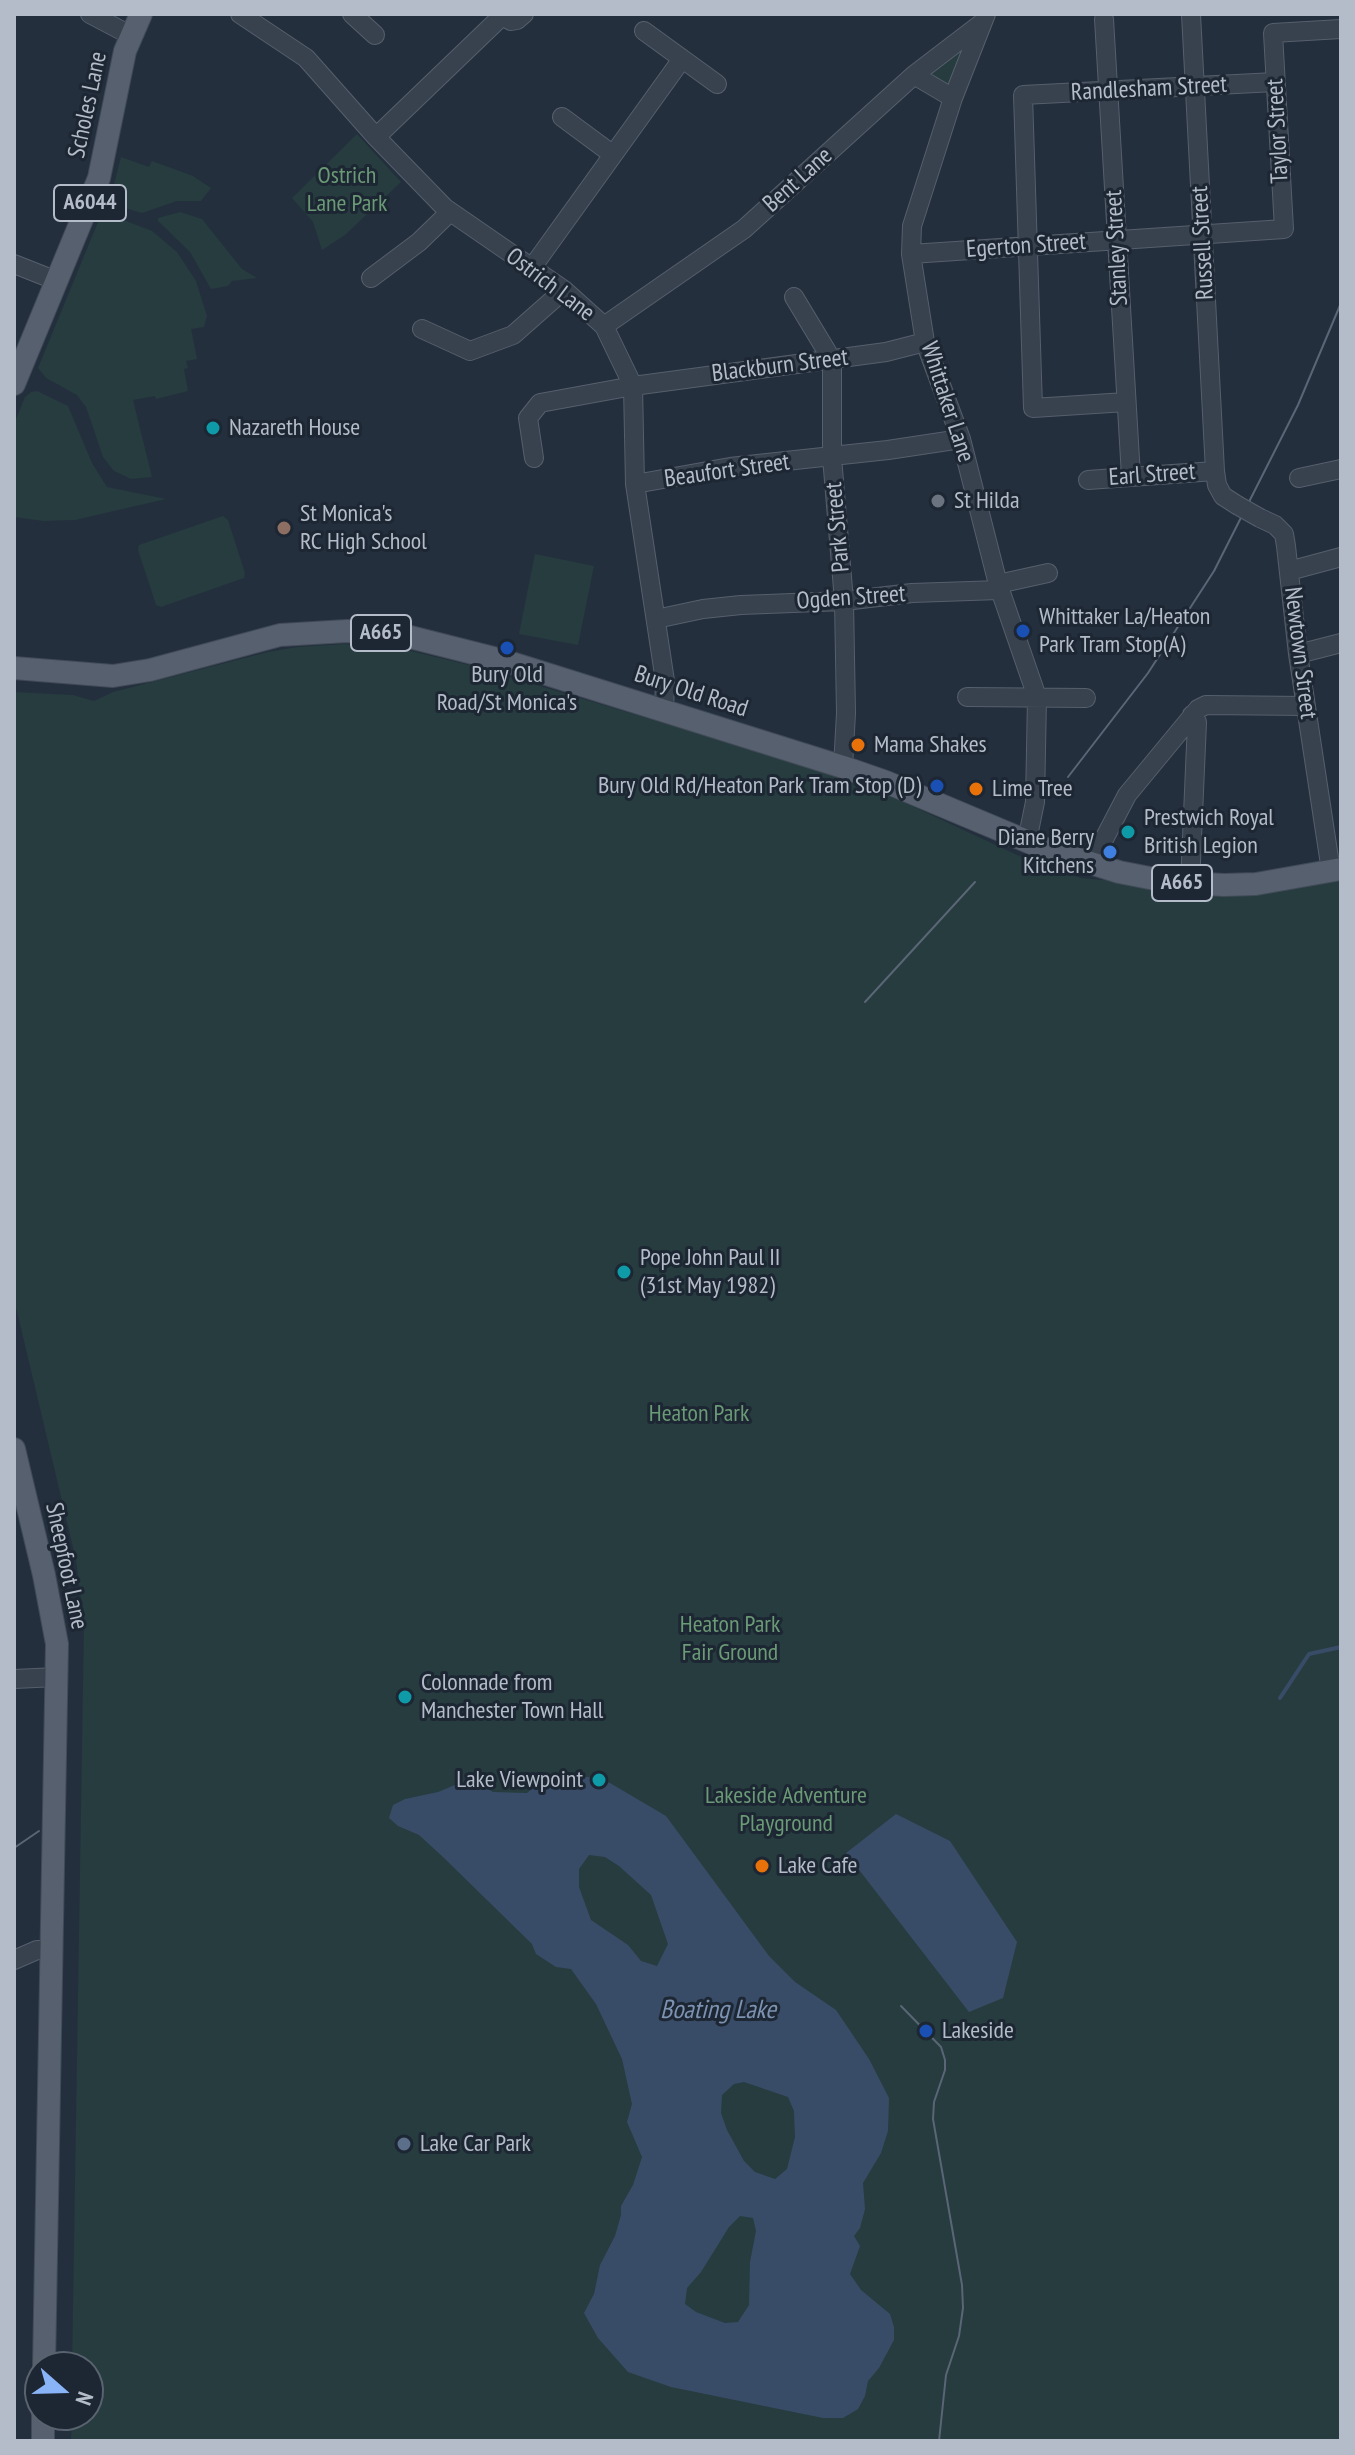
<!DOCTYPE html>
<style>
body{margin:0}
#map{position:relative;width:1355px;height:2455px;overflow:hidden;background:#242f3e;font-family:"PT Sans Narrow",sans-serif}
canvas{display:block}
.frame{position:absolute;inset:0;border:16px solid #b4bcc9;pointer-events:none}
.north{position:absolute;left:24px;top:2351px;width:80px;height:80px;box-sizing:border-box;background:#1d2633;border:2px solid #59626f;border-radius:50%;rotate:110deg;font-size:22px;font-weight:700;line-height:32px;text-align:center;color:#b4bcc9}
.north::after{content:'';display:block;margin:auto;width:28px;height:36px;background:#8ab4f8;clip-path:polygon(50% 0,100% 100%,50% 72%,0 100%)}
</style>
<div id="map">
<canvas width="1355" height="2455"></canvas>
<div class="frame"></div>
<div class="north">N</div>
</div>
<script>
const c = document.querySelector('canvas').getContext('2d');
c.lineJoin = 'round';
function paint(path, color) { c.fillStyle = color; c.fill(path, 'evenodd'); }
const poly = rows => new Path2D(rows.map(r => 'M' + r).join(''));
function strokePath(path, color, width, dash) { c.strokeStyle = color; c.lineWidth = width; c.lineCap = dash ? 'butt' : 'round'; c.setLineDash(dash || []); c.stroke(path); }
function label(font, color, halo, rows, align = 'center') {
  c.font = font + ' "PT Sans Narrow",sans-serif'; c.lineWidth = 6; c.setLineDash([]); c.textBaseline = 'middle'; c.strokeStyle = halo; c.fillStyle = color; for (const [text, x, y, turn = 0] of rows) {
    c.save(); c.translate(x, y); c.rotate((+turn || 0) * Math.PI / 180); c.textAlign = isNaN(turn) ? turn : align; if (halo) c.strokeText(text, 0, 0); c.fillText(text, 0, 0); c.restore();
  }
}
paint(poly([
 [962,47,949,90,924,71],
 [357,134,401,182,345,235,322,250,313,222,292,198],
 [121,157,149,167,152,161,193,176,211,188,201,201,177,201,142,213,128,209,111,196],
 [180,212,202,219,242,269,257,278,232,281,228,286,211,289,190,252,158,221,158,218],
 [113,216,152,231,177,252,196,281,207,316,204,327,191,329,197,359,186,361,188,368,184,369,188,391,156,399,155,396,133,400,152,477,131,479,114,471,103,457,86,407,77,395,46,378,38,368,98,222,102,218],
 [37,391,68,406,92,463,107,487,166,499,75,520,44,521,14,517,14,424,25,397,31,392],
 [223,516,228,520,245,573,244,578,161,607,156,605,138,550,139,545],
 [535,554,594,566,578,645,519,634],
 [344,644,411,651,477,667,842,777,882,792,1017,855,1081,878,1255,894,1341,881,1341,2441,71,2441,72,2415,88,2415,88,2367,72,2367,84,1623,76,1560,14,1299,14,692,73,695,94,701,113,692,268,652,298,647]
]), '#263c3f');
paint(poly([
 [572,1777,588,1777,610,1783,666,1816,769,1956,795,1982,836,2010,869,2059,889,2098,888,2131,881,2153,863,2183,865,2209,860,2228,854,2236,860,2246,850,2274,861,2290,890,2314,894,2327,894,2340,879,2368,868,2381,865,2396,858,2409,843,2418,823,2418,671,2387,628,2372,598,2338,584,2313,594,2294,600,2265,615,2236,621,2215,621,2206,633,2185,642,2157,627,2122,632,2104,622,2059,596,2004,571,1969,556,1967,536,1954,532,1944,443,1857,419,1835,398,1826,389,1818,393,1805,405,1799,438,1792,460,1783,479,1783,493,1792,527,1793,541,1781],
 [589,1855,605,1857,619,1866,651,1895,668,1944,657,1966,641,1961,628,1945,591,1920,579,1887,579,1869],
 [744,2082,788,2097,794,2111,795,2137,787,2169,775,2179,755,2172,744,2161,727,2130,721,2113,722,2095,734,2084],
 [740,2216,753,2218,756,2231,750,2262,749,2305,738,2322,725,2323,696,2312,685,2304,687,2288,701,2272,729,2227],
 [896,1814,950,1841,1017,1942,1003,1998,969,2012,846,1853]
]), '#394c67');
strokePath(poly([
 [1280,1698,1309,1654,1341,1647]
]), '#394c67', 4);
const minor = poly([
 [90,14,130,35],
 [240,14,306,58,376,137,445,208,564,290,604,326,633,386,635,484,665,681,664,710],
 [352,14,375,35],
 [499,14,511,21,517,20,524,14],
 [986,14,953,98,912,226,911,254,925,342,961,439,998,584,1037,697,1035,802,1027,841],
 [1191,14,1215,471,1217,485,1223,496,1237,505],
 [1104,19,1131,476],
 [644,31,717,84],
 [914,75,953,98],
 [562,117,612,154],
 [376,137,501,17],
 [911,254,1284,229,1273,33,1341,29],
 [14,264,57,281],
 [531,269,682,59],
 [371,278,419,242,450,212],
 [794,297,832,360,832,457,844,601,846,713,843,767],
 [604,326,744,229,914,75,982,23],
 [422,329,470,351,513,335,564,290],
 [1126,402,1033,408,1023,95,1275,82],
 [534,458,528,418,540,403,633,386,886,352,925,342],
 [1299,478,1341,469],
 [1088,480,1215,471],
 [635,484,730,467,888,450,961,439],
 [1260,518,1275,525,1284,534,1286,546,1298,654,1331,871],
 [1289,571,1341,557],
 [998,584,1048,573],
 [656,619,703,609,741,605,844,601,912,593,999,590],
 [1298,654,1341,643],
 [967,697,1086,698],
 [1091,864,1127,795,1198,709,1206,705,1306,706],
 [1190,884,1197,722,1192,715],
 [14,1679,57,1677],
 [14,1960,37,1950,50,1950]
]);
const major = poly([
 [14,384,99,178,125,51,141,14],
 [14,668,113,676,150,670,280,635,347,631,410,637,505,661,843,767,886,782,1043,848,1119,872,1170,882,1224,885,1256,884,1341,869],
 [14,1449,44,1575,57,1644,44,2367],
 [43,2441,43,2415]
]);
strokePath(minor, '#565f6c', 20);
strokePath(major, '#414a57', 24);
strokePath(minor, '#38414e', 18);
strokePath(major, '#56606e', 22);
strokePath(poly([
 [1068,777,1148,673,1214,571,1298,405,1341,303],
 [865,1002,975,882],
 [14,1848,39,1831],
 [901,2006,941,2047,945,2060,945,2070,934,2102,933,2119,962,2285,963,2308,959,2336,946,2375,939,2441]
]), '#5a6575', 2);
const minorBridge = poly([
 [1237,505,1260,518]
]);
strokePath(minorBridge, '#565f6c', 20, []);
strokePath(minorBridge, '#38414e', 18);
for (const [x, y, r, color] of [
 [213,428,8,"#0f9aa8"],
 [938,501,8,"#6b7280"],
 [284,528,8,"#8d6e63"],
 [1023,631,8,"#1a4fb4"],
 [507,648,8,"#1a4fb4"],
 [858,745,8,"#e8710a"],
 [937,786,8,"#1a4fb4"],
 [976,789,8,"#e8710a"],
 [1128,832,8,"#0f9aa8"],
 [1110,852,8,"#3f7fe0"],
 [624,1272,8,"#0f9aa8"],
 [405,1697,8,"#0f9aa8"],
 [599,1780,8,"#0f9aa8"],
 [762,1866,8,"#e8710a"],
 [926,2031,8,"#1a4fb4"],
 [404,2144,8,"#5c6f8a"]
]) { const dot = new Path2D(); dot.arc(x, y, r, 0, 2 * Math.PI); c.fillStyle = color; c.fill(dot); strokePath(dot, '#1d2633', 3); }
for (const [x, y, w] of [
 [90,203,72],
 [381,633,60],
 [1182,883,60]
]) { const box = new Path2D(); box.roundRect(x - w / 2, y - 18, w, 36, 6); c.fillStyle = '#1d2633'; c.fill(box); strokePath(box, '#b4bcc9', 2); }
label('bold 22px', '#b4bcc9', null, [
 ["A6044",90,203],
 ["A665",381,633],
 ["A665",1182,883]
]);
label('24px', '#b4bcc9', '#1d2633', [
 ["Randlesham Street",1149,89,-3],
 ["Scholes Lane",88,105,-78],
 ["Taylor Street",1278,131,-93],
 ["Bent Lane",798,180,-42],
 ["Russell Street",1203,243,-93],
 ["Egerton Street",1026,246,-4],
 ["Stanley Street",1117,248,-93],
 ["Ostrich Lane",550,285,37],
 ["Blackburn Street",780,366,-7],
 ["Whittaker Lane",947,402,72],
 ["Beaufort Street",727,471,-8],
 ["Earl Street",1152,475,-4],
 ["Park Street",838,527,-95],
 ["Ogden Street",851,598,-4],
 ["Newtown Street",1300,653,83],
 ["Bury Old Road",691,692,18],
 ["Sheepfoot Lane",66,1566,78]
]);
label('24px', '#6b9a76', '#1d2633', [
 ["Ostrich",347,176],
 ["Lane Park",347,204],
 ["Heaton Park",699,1414],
 ["Heaton Park",730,1625],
 ["Fair Ground",730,1653],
 ["Lakeside Adventure",786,1796],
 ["Playground",786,1824]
]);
label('24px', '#b4bcc9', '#1d2633', [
 ["Nazareth House",229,428],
 ["St Hilda",954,501],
 ["St Monica's",300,514],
 ["RC High School",300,542],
 ["Whittaker La/Heaton",1039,617],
 ["Park Tram Stop(A)",1039,645],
 ["Bury Old",507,675,"center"],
 ["Road/St Monica's",507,703,"center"],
 ["Mama Shakes",874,745],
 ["Bury Old Rd/Heaton Park Tram Stop (D)",921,786,"right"],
 ["Lime Tree",992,789],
 ["Prestwich Royal",1144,818],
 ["British Legion",1144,846],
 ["Diane Berry",1094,838,"right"],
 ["Kitchens",1094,866,"right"],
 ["Pope John Paul II",640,1258],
 ["(31st May 1982)",640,1286],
 ["Colonnade from",421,1683],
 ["Manchester Town Hall",421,1711],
 ["Lake Viewpoint",583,1780,"right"],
 ["Lake Cafe",778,1866],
 ["Lakeside",942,2031],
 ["Lake Car Park",420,2144]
], 'left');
label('italic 26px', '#7c92b1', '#1d2633', [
 ["Boating Lake",718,2011]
]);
</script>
